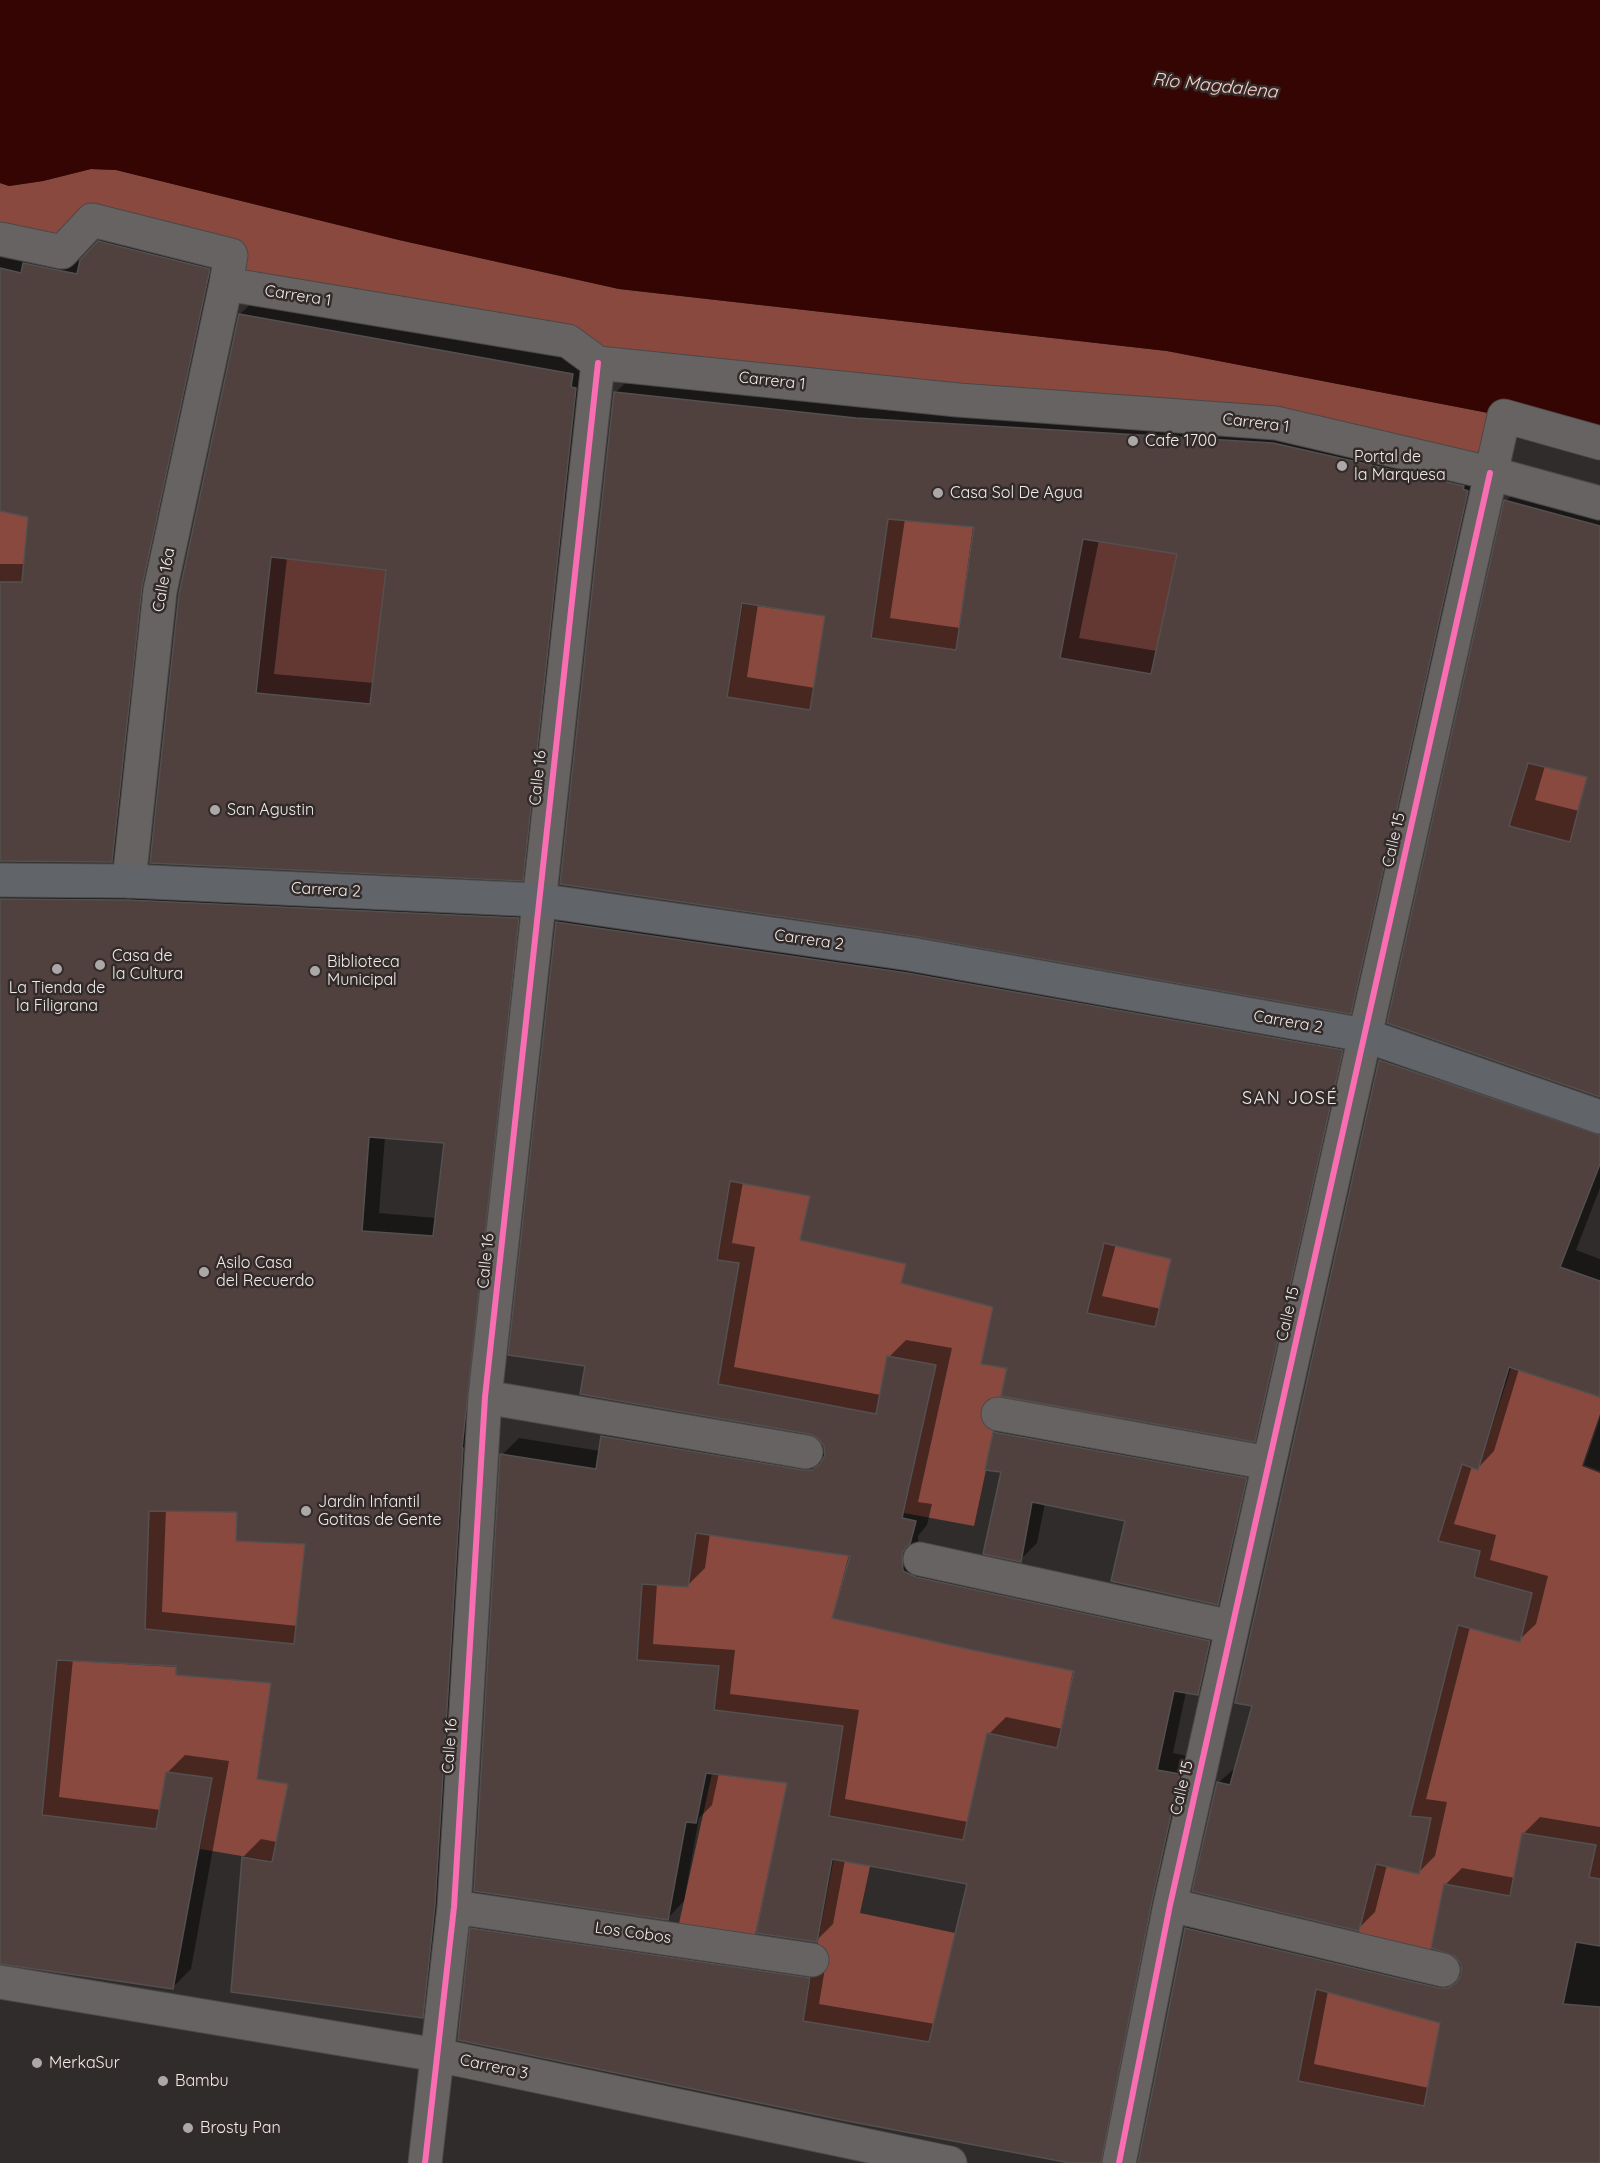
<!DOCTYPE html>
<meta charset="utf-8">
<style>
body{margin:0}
canvas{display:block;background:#302c2c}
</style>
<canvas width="1600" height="2163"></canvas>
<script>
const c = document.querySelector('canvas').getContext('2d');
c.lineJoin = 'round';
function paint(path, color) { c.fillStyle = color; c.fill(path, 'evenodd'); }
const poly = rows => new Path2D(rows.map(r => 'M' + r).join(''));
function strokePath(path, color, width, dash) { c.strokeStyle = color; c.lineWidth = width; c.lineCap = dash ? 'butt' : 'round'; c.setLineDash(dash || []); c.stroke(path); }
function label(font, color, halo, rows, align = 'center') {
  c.font = font + ' Quicksand,sans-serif'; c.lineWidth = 5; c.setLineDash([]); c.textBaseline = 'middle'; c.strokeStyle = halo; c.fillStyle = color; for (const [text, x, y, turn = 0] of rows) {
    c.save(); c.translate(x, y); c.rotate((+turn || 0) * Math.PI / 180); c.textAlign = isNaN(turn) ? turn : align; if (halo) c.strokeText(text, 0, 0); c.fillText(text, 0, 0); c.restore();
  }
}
paint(poly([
 [1083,539,1177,554,1151,674,1060,658],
 [271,557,386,570,370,704,256,693]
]), '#633832');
paint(poly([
 [91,169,116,170,399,240,619,289,1167,351,1504,416,1490,473,1309,431,598,363,226,284,231,255,92,220,62,252,0,239,0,183,9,186,43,181],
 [0,511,57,524,26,545,22,582,0,582],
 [888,519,973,527,956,650,871,638],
 [743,604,825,616,810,710,727,697],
 [1528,763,1587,777,1577,812,1600,818,1600,849,1509,826],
 [730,1181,810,1196,800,1240,851,1252,909,1255,901,1283,993,1306,981,1364,1125,1390,1119,1436,998,1414,974,1526,904,1513,936,1365,887,1357,876,1414,718,1384,739,1263,717,1260],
 [1181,1219,1155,1327,1087,1313,1104,1243,1152,1254],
 [1579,1351,1600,1358,1600,1414,1582,1466,1600,1473,1600,1879,1589,1877,1595,1845,1523,1833,1510,1896,1444,1884,1430,1953,1358,1934,1376,1864,1419,1874,1431,1819,1410,1816,1458,1625,1520,1642,1532,1593,1474,1577,1480,1551,1438,1541,1462,1464,1478,1470,1511,1368,1566,1386],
 [119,1418,238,1482,236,1540,338,1546,294,1644,145,1631,148,1552],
 [861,1510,832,1618,1073,1671,1057,1748,987,1733,1006,1848,879,1825,860,1913,955,1933,930,2043,803,2021,840,1825,780,1817,754,1939,678,1928,712,1774,833,1789,842,1726,728,1712,713,1720,719,1666,637,1660,642,1584,688,1587,696,1533,824,1552],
 [55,1660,176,1667,177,1675,294,1685,288,1736,263,1733,257,1779,288,1784,272,1861,200,1849,212,1778,166,1772,156,1829,42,1815,54,1696],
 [1316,1989,1442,2023,1415,2148,1298,2082]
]), '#8a493e');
paint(poly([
 [0,0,1600,0,1600,443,1504,416,1167,351,619,289,399,240,116,170,91,169,43,181,9,186,0,183]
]), '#350504');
paint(poly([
 [117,224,226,251,129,843,112,861,0,860,0,564,25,564,30,516,0,509,0,246,42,246,87,255],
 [260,295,592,355,542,859,522,879,151,862,240,314],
 [287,558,387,568,374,683,274,674],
 [636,372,1294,424,1484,466,1371,992,1350,1012,914,934,562,883,615,393],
 [905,519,975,526,960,628,890,618],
 [1099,540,1179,552,1157,651,1079,638],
 [758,604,827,614,815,688,747,677],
 [1532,475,1600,493,1600,1088,1389,1022,1506,501],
 [1545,766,1589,776,1579,811,1535,800],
 [0,867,536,901,440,1999,422,2017,233,1991,243,1857,261,1839,277,1842,289,1782,272,1682,178,1665,73,1659,59,1797,161,1810,167,1773,185,1755,229,1761,191,1969,173,1987,0,1962],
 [385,1137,446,1141,436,1218,379,1213],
 [166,1509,238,1511,306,1542,298,1626,162,1612],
 [574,905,1358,1034,1271,1423,1254,1440,1009,1367,995,1306,908,1263,812,1195,743,1182,732,1243,755,1247,734,1367,881,1395,889,1357,906,1340,952,1348,918,1502,932,1504,927,1525,918,1536,919,1555,1226,1625,1214,1677,1197,1694,1186,1692,1173,1753,1196,1758,1106,2163,1075,2163,472,1929,489,1912,826,1962,819,2004,935,2024,969,1882,845,1860,833,1924,816,1941,788,1782,719,1773,712,1805,699,1818,684,1901,668,1918,502,1455,519,1438,600,1451,602,1437,619,1420,820,1454,826,1454,825,1446,819,1437,587,1365,557,922],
 [1116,1244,1173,1257,1161,1309,1102,1296],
 [710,1533,852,1555,1076,1670,1063,1729,1006,1717,989,1734,968,1822,845,1799,859,1710,730,1694,735,1650,653,1644,657,1583,688,1585,705,1568],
 [1397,1044,1600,1120,1600,1188,1576,1250,1600,1259,1600,1396,1519,1369,1494,1451,1478,1468,1472,1466,1454,1524,1496,1535,1490,1560,1548,1576,1536,1624,1519,1640,1470,1627,1426,1799,1447,1802,1435,1856,1418,1873,1387,1865,1375,1912,1358,1929,1218,1783,1237,1766,1253,1705,1380,1061],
 [1012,1416,1262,1462,1234,1586,1218,1603,1127,1520,1045,1503,1037,1543,1020,1560,995,1433],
 [1600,1418,1600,1471,1584,1465],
 [1540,1817,1600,1827,1600,2163,1140,2163,1186,1928,1203,1912,1456,1972,1462,1972,1445,1885,1462,1868,1515,1878,1524,1833],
 [1328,1991,1442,2022,1429,2088,1314,2064]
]), '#0007');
const building = poly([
 [98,241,210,269,142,587,112,862,0,861,0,582,22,582,28,517,0,511,0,268,21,273,23,263,77,274,80,260,98,241],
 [239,314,573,374,571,387,576,388,523,881,150,863,179,594,239,314],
 [271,557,386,570,370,704,256,693,271,557],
 [614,392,856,418,1273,443,1464,486,1463,489,1468,491,1351,1014,913,936,560,884,614,392],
 [888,519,974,527,956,650,871,638,888,519],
 [1083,539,1177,554,1151,674,1060,658,1083,539],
 [742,603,825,616,810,710,727,697,742,603],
 [1504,500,1600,526,1600,1097,1387,1023,1504,500],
 [1528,763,1587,777,1570,842,1509,826,1528,763],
 [0,899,128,900,519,918,462,1448,463,1448,435,1905,423,2018,231,1992,242,1857,272,1862,288,1784,257,1779,271,1683,176,1675,176,1666,57,1660,42,1815,156,1829,166,1772,212,1778,173,1989,0,1964,0,899],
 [369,1137,444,1143,433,1236,362,1231,369,1137],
 [149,1511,237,1512,236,1541,305,1544,294,1644,145,1629,149,1511],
 [556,922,907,973,1343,1050,1255,1442,1001,1396,1007,1368,981,1364,993,1307,901,1283,906,1264,800,1240,810,1196,730,1181,717,1260,739,1263,718,1384,876,1414,887,1356,936,1365,902,1518,916,1521,910,1544,906,1547,902,1554,903,1571,916,1577,1210,1641,1198,1695,1174,1691,1157,1770,1180,1774,1152,1901,1101,2163,1070,2163,842,2120,458,2040,470,1928,810,1978,803,2021,929,2042,967,1884,832,1859,817,1942,756,1933,787,1783,706,1773,696,1823,686,1822,668,1920,474,1891,500,1454,596,1469,601,1436,803,1470,812,1470,820,1464,825,1455,824,1446,818,1438,809,1434,580,1394,585,1366,508,1355,556,922],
 [1104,1243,1171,1259,1155,1327,1087,1313,1104,1243],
 [696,1533,850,1556,832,1618,968,1649,1074,1671,1057,1748,987,1733,963,1840,829,1816,843,1726,714,1710,719,1666,637,1660,642,1584,688,1587,696,1533],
 [1379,1060,1600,1135,1600,1164,1560,1267,1600,1281,1600,1397,1509,1367,1478,1470,1462,1464,1438,1541,1480,1551,1474,1577,1532,1593,1520,1642,1458,1625,1410,1816,1431,1818,1419,1874,1376,1864,1359,1931,1192,1891,1217,1782,1230,1785,1252,1706,1235,1703,1379,1060],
 [993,1432,1247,1478,1218,1605,1111,1581,1125,1521,1032,1502,1021,1562,983,1554,1001,1472,985,1470,993,1432],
 [1522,1833,1596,1845,1589,1877,1600,1879,1600,1946,1576,1942,1563,2004,1600,2007,1600,2163,1138,2163,1185,1928,1439,1988,1448,1988,1456,1983,1461,1975,1461,1964,1455,1956,1431,1948,1444,1884,1510,1896,1522,1833],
 [1316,1989,1440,2023,1424,2106,1298,2081,1316,1989]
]);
paint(building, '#50413f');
strokePath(building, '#535050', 1.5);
const minor = poly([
 [0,239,62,252,92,220,231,255,226,284,568,341,598,363,958,400,1276,423,1490,473,1600,503],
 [129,881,160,591,226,284],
 [485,1397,806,1452],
 [998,1414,1268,1463],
 [920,1559,1232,1627],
 [1170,1905,1443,1970],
 [454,1907,812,1960],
 [0,1982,437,2055,950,2163],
 [425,2163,454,1907,485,1397,598,363],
 [1119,2163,1170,1905,1504,416,1600,443]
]);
const major = poly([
 [0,880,129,881,538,900,910,954,1364,1035,1600,1117]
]);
strokePath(minor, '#4b4848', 35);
strokePath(major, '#4b4848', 35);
strokePath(minor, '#676363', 33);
strokePath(major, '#616468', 33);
strokePath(poly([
 [425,2163,454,1907,485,1397,598,363],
 [1119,2163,1170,1905,1490,473]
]), '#f96db3', 6);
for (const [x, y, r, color] of [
 [1133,441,6,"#ada8a8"],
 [1342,466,6,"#ada8a8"],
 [938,493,6,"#ada8a8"],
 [215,810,6,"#ada8a8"],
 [100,965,6,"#ada8a8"],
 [57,969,6,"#ada8a8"],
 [315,971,6,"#ada8a8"],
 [204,1272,6,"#ada8a8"],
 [306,1511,6,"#ada8a8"],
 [37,2063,6,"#ada8a8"],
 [163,2081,6,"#ada8a8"],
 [188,2128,6,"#ada8a8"]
]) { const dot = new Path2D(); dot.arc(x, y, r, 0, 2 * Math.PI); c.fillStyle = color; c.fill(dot); strokePath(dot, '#322b2a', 2); }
label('16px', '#f0ebea', '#322b2a', [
 ["Carrera 1",298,296,9],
 ["Carrera 1",772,381,6],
 ["Carrera 1",1256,423,7],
 ["Calle 16a",164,580,-80],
 ["Calle 16",538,778,-84],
 ["Calle 15",1394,840,-77],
 ["Carrera 2",326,890,3],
 ["Carrera 2",809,940,8],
 ["Carrera 2",1288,1022,10],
 ["Calle 16",486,1261,-84],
 ["Calle 15",1288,1314,-77],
 ["Calle 16",450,1746,-86],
 ["Calle 15",1182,1788,-77],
 ["Los Cobos",633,1933,8],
 ["Carrera 3",494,2067,12]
]);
label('16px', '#f0ebea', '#322b2a', [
 ["Cafe 1700",1145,441],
 ["Portal de",1354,457],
 ["la Marquesa",1354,475],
 ["Casa Sol De Agua",950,493],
 ["San Agustin",227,810],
 ["Casa de",112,956],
 ["la Cultura",112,974],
 ["Biblioteca",327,962],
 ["Municipal",327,980],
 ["La Tienda de",57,988,"center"],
 ["la Filigrana",57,1006,"center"],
 ["Asilo Casa",216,1263],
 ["del Recuerdo",216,1281],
 ["Jardín Infantil",318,1502],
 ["Gotitas de Gente",318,1520],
 ["MerkaSur",49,2063],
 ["Bambu",175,2081],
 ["Brosty Pan",200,2128]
], 'left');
label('italic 18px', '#fed0c8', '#322b2a', [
 ["Río Magdalena",1215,86,6]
]);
c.letterSpacing = '1.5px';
label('18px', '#f0ebea', '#322b2a', [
 ["SAN JOSÉ",1290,1099]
]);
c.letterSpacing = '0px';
</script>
